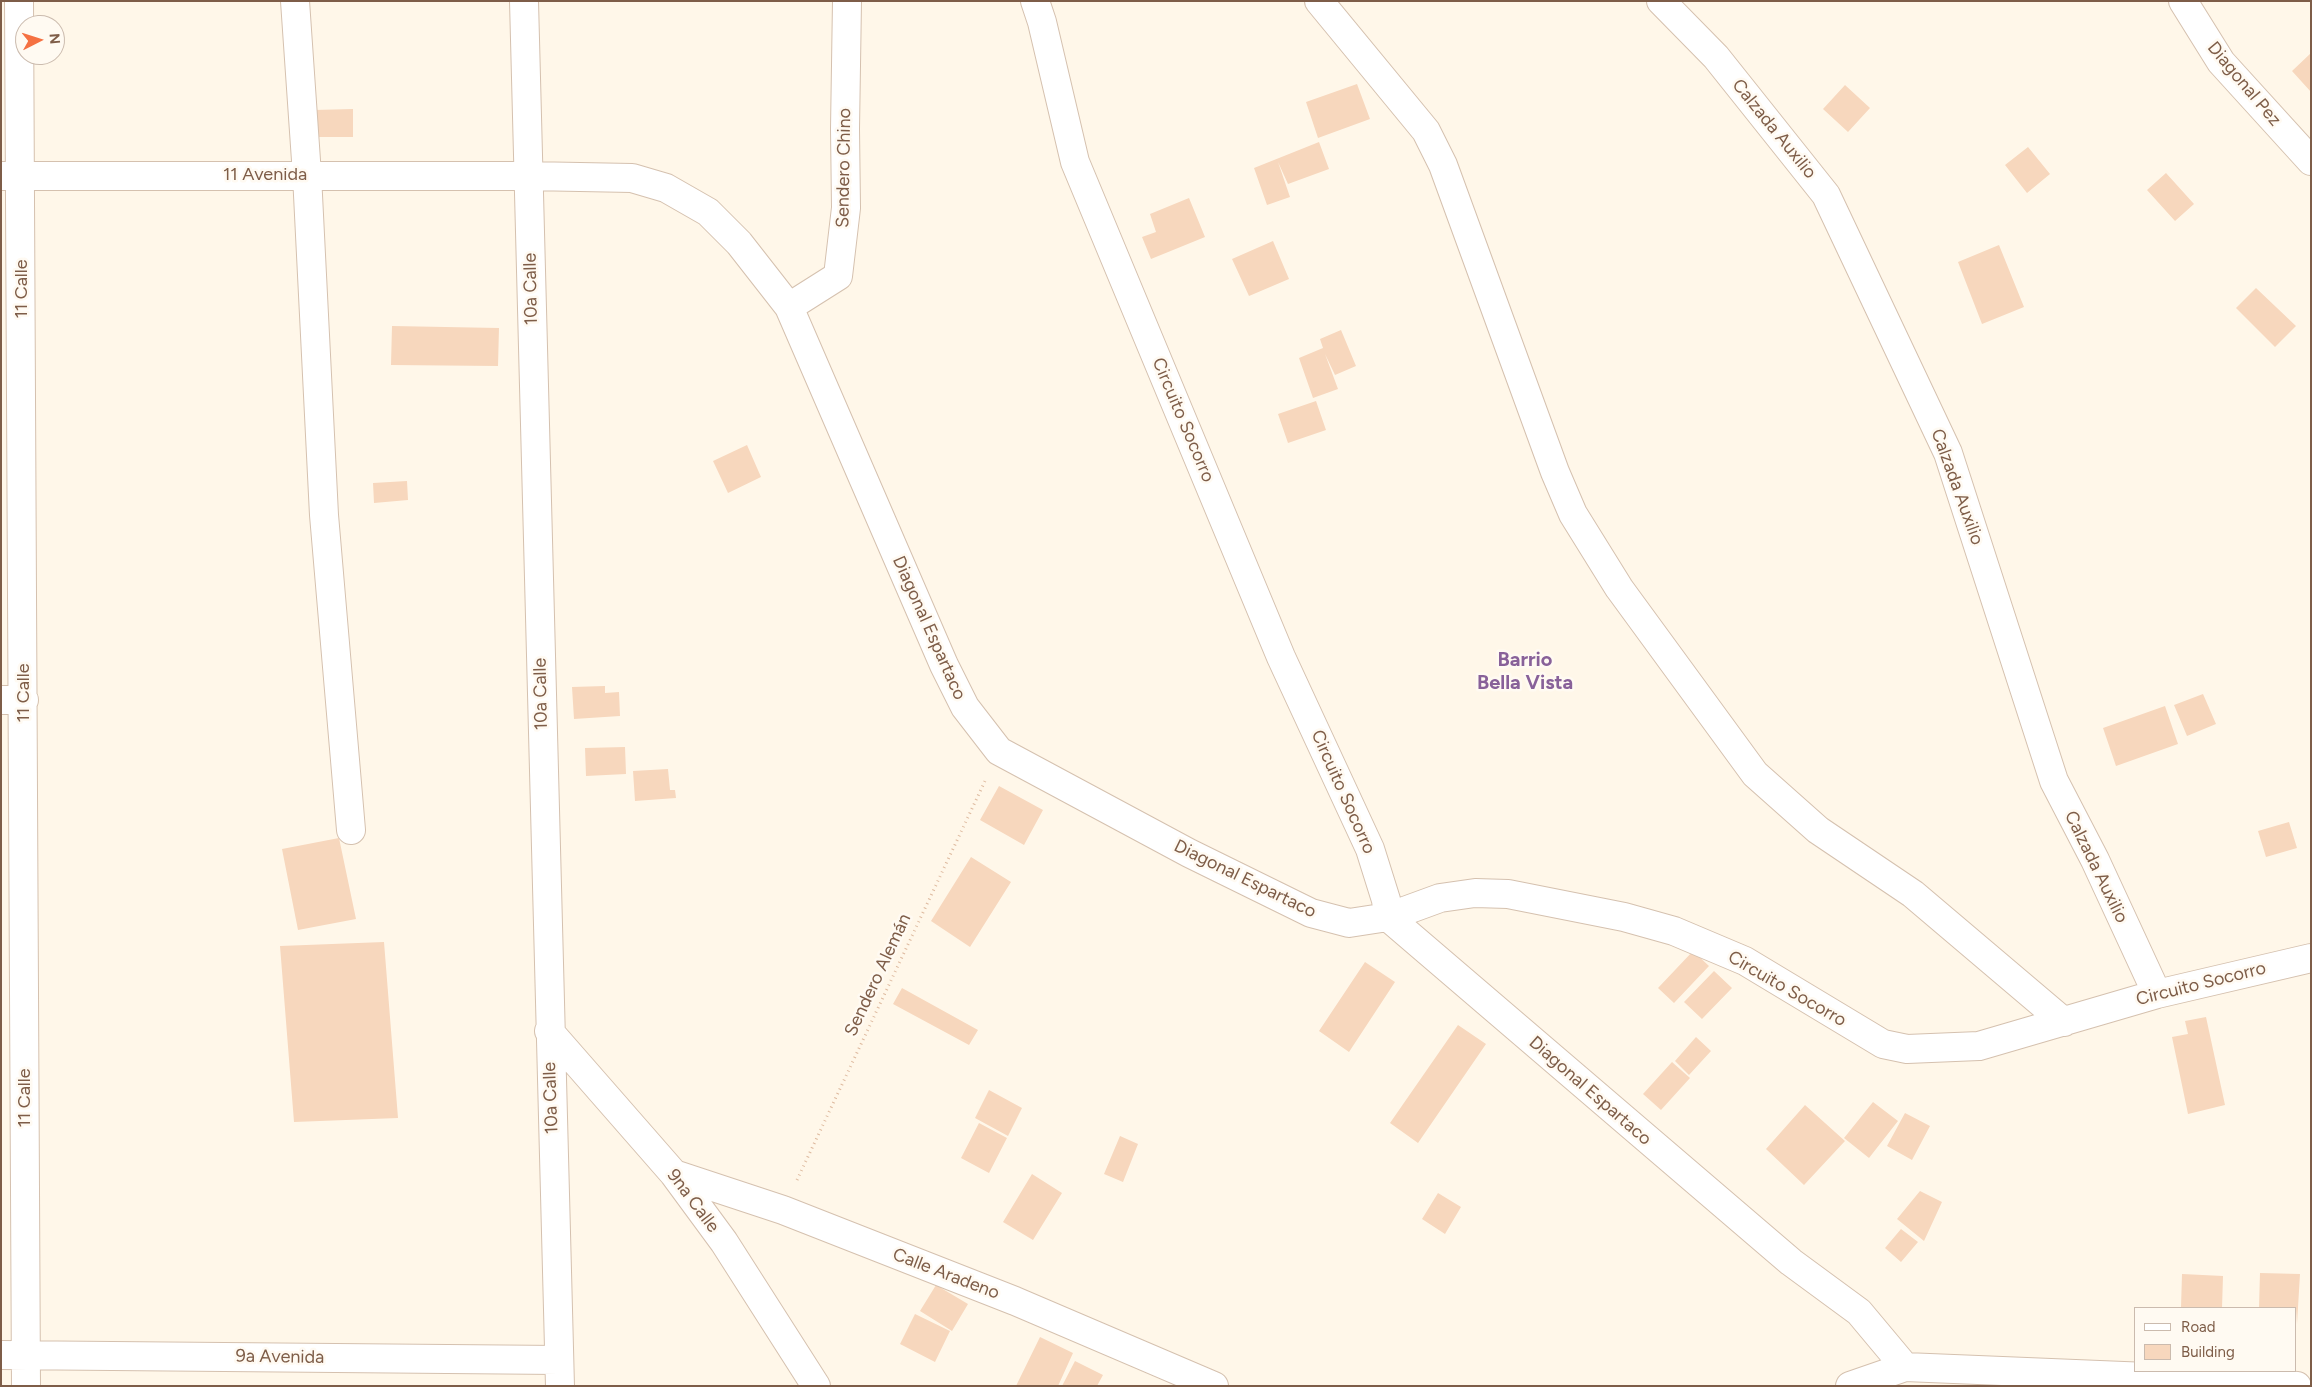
<!DOCTYPE html>
<meta charset="utf-8">
<style>
body{margin:0}
#map{position:relative;width:2312px;height:1387px;overflow:hidden;background:#fff7e9;font-family:Figtree,sans-serif}
canvas{display:block}
.frame{position:absolute;inset:0;border:2px solid #7e5d48;pointer-events:none}
.legend{position:absolute;left:2134px;top:1307px;width:162px;height:65px;box-sizing:border-box;background:#fffaf2;border:1px solid #cbbbae;margin:0;padding:6px 9px;list-style:none;font-size:15px;color:#7e5d48}
.legend li{display:flex;align-items:center;gap:10px;height:25px}
.legend b{width:25px;border:1px solid #cbbbae}
.north{position:absolute;left:15px;top:15px;width:50px;height:50px;box-sizing:border-box;background:#fffaf2;border:1px solid #cbbbae;border-radius:50%;rotate:85deg;font-size:14px;font-weight:700;line-height:20px;text-align:center;color:#7e5d48}
.north::after{content:'';display:block;margin:auto;width:18px;height:22px;background:#f57142;clip-path:polygon(50% 0,100% 100%,50% 72%,0 100%)}
</style>
<div id="map">
<canvas width="2312" height="1387"></canvas>
<div class="frame"></div>
<ul class="legend">
<li><b style="height:6px;background:#fff"></b>Road</li>
<li><b style="height:14px;background:#f7d7bd"></b>Building</li>
</ul>
<div class="north">N</div>
</div>
<script>
const c = document.querySelector('canvas').getContext('2d');
c.lineJoin = 'round';
function paint(path, color) { c.fillStyle = color; c.fill(path, 'evenodd'); }
const poly = rows => new Path2D(rows.map(r => 'M' + r).join(''));
function strokePath(path, color, width, dash) { c.strokeStyle = color; c.lineWidth = width; c.lineCap = dash ? 'butt' : 'round'; c.setLineDash(dash || []); c.stroke(path); }
function label(font, color, halo, rows, align = 'center') {
  c.font = font + ' Figtree,sans-serif'; c.lineWidth = 5; c.setLineDash([]); c.textBaseline = 'middle'; c.strokeStyle = halo; c.fillStyle = color; for (const [text, x, y, turn = 0] of rows) {
    c.save(); c.translate(x, y); c.rotate((+turn || 0) * Math.PI / 180); c.textAlign = isNaN(turn) ? turn : align; if (halo) c.strokeText(text, 0, 0); c.fillText(text, 0, 0); c.restore();
  }
}
paint(poly([
 [2311,53,2311,92,2292,71],
 [1357,84,1370,119,1318,138,1306,102],
 [1845,85,1870,108,1848,132,1823,109],
 [353,109,353,137,315,137,314,110],
 [1319,142,1329,169,1288,184,1278,162,1290,197,1267,205,1254,168],
 [2028,147,2050,174,2027,193,2005,165],
 [2166,173,2194,204,2175,221,2147,190],
 [1189,198,1205,237,1151,259,1142,237,1156,232,1150,214],
 [1273,241,1289,279,1249,296,1232,259],
 [1999,245,2024,307,1982,324,1958,262],
 [2256,288,2296,326,2275,347,2236,308],
 [392,326,499,328,498,366,391,365],
 [1341,330,1356,366,1335,375,1325,354,1338,389,1313,398,1299,358,1323,348,1320,339],
 [1316,401,1326,430,1288,443,1278,414],
 [747,445,761,477,728,493,713,461],
 [407,481,408,500,374,503,373,483],
 [605,686,605,693,619,692,620,716,574,719,572,687],
 [2203,694,2216,724,2187,736,2174,705],
 [2165,706,2178,744,2116,766,2103,728],
 [625,747,626,774,586,776,585,748],
 [668,769,670,790,675,790,676,798,635,801,633,771],
 [999,786,1043,810,1024,845,980,820],
 [2289,822,2297,848,2266,857,2258,831],
 [339,838,356,919,298,930,282,849],
 [971,857,1011,882,970,947,931,921],
 [384,942,398,1118,294,1122,280,946],
 [1693,951,1709,966,1674,1003,1658,988],
 [1365,962,1395,982,1349,1052,1319,1031],
 [1714,971,1732,988,1702,1019,1684,1002],
 [902,988,978,1030,969,1045,893,1004],
 [2206,1017,2225,1105,2188,1114,2172,1037,2188,1034,2185,1021],
 [1458,1025,1486,1044,1418,1143,1390,1123],
 [1696,1037,1711,1051,1689,1075,1675,1061],
 [1672,1062,1690,1078,1661,1110,1643,1094],
 [989,1090,1022,1108,1008,1136,975,1118],
 [1873,1102,1898,1121,1869,1158,1844,1138],
 [1805,1105,1845,1141,1804,1185,1766,1149],
 [1905,1113,1930,1126,1912,1160,1887,1146],
 [979,1123,1007,1138,989,1173,961,1158],
 [1120,1136,1138,1144,1123,1182,1104,1174],
 [1032,1174,1062,1193,1033,1240,1003,1222],
 [1920,1191,1942,1202,1924,1241,1897,1219],
 [1438,1193,1461,1207,1445,1234,1422,1219],
 [1901,1229,1918,1242,1901,1262,1885,1248],
 [2260,1273,2300,1274,2297,1324,2296,1308,2259,1308],
 [2182,1274,2223,1276,2222,1308,2181,1308],
 [936,1285,968,1304,952,1331,920,1311],
 [915,1314,950,1331,935,1362,900,1344],
 [1040,1337,1073,1353,1058,1386,1016,1386],
 [1075,1361,1103,1375,1097,1386,1062,1386]
]), '#f7d7bd');
const minor = poly([
 [19,1,26,1386],
 [295,1,307,175,324,515,351,830],
 [524,1,560,1386],
 [1035,1,1042,22,1075,162,1281,657,1370,849,1386,900,1388,917],
 [1319,1,1426,131,1443,165,1555,472,1573,514,1619,588,1755,774,1818,830,1913,894,2064,1022],
 [1661,1,1716,57,1826,195,1948,453,2054,781,2095,860,2157,994],
 [2183,1,2221,62,2311,161],
 [1,176,528,176,632,178,666,188,708,212,739,243,789,307,944,665,965,707,999,751,1189,853,1311,913,1349,923,1388,917,1440,898,1475,893,1508,894,1624,917,1674,931,1745,961,1883,1044,1907,1049,1979,1046,2157,994,2311,958],
 [789,307,838,276,846,208,845,129,847,1],
 [1,700,24,700],
 [1388,917,1791,1262,1859,1312,1905,1367],
 [549,1031,674,1174,724,1242,816,1386],
 [674,1174,783,1210,1015,1301,1214,1386],
 [1,1355,559,1360],
 [1850,1386,1905,1367,2221,1380,2297,1386]
]);
strokePath(minor, '#d5c1af', 30);
strokePath(poly([
 [797,1180,985,781]
]), '#deba9f', 3, [1, 4]);
strokePath(minor, '#fff', 28);
label('18px', '#7e5d48', '#fffaf2', [
 ["Diagonal Pez",2244,84,50],
 ["Calzada Auxilio",1774,129,51],
 ["Sendero Chino",844,168,-89],
 ["11 Avenida",265,175],
 ["11 Calle",22,289,-90],
 ["10a Calle",531,289,-91],
 ["Circuito Socorro",1183,420,67],
 ["Calzada Auxilio",1957,487,70],
 ["Diagonal Espartaco",929,628,66],
 ["11 Calle",24,693,-90],
 ["10a Calle",541,694,-91],
 ["Circuito Socorro",1343,792,66],
 ["Calzada Auxilio",2096,867,64],
 ["Diagonal Espartaco",1245,879,26],
 ["Sendero Alemán",878,975,-65],
 ["Circuito Socorro",2201,984,-14],
 ["Circuito Socorro",1787,989,30],
 ["Diagonal Espartaco",1590,1091,41],
 ["11 Calle",25,1098,-90],
 ["10a Calle",551,1098,-92],
 ["9na Calle",693,1201,53],
 ["Calle Aradeno",946,1274,21],
 ["9a Avenida",280,1357,1]
]);
label('bold 20px', '#886199', '#fffaf2', [
 ["Barrio",1525,660],
 ["Bella Vista",1525,683]
]);
</script>
